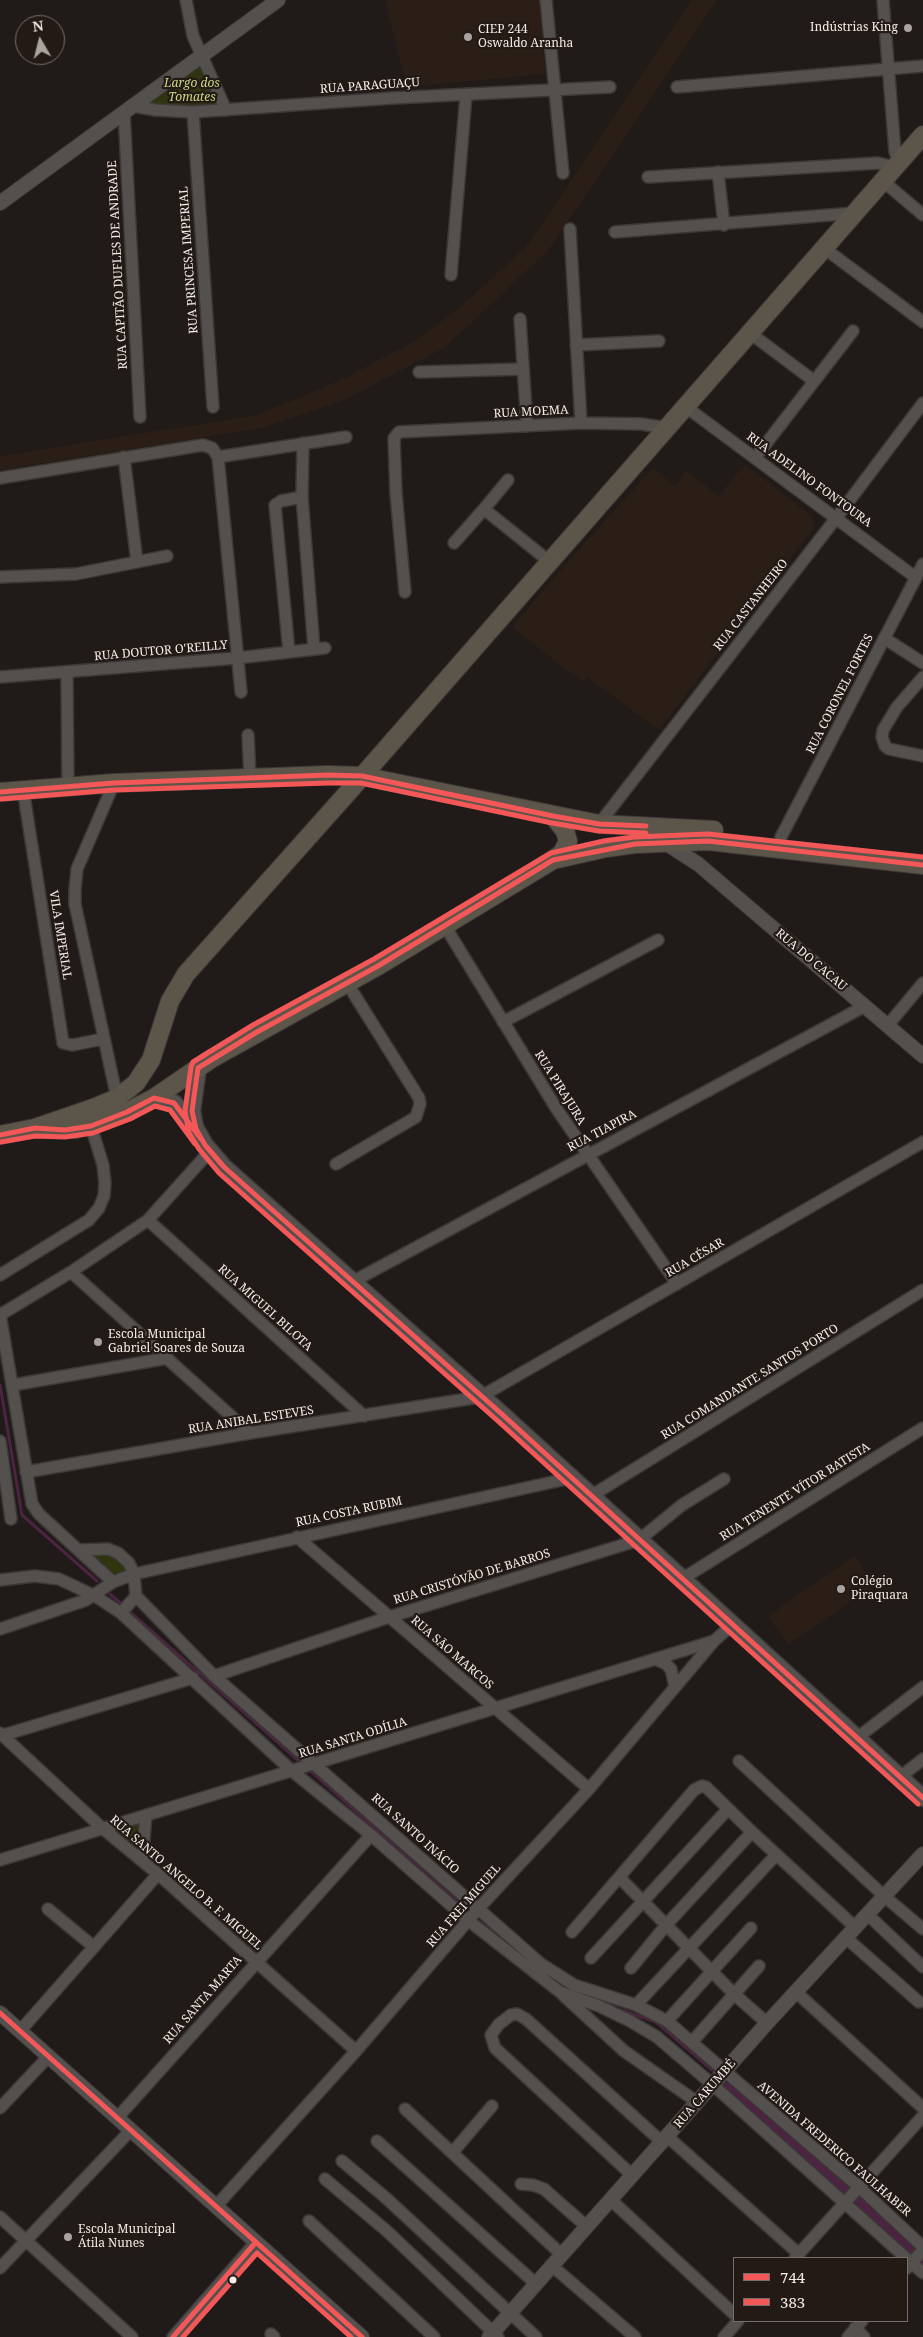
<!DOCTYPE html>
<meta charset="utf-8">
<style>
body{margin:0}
#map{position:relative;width:923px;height:2337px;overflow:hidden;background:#201b19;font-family:"Noto Serif",serif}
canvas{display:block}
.legend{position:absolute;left:733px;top:2257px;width:175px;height:65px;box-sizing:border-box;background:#231a16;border:1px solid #766e6a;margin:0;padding:6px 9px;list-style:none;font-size:15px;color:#f3ece9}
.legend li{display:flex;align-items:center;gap:10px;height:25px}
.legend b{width:25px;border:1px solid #766e6a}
.north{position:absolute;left:15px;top:15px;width:50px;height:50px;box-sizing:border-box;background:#231a16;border:1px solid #766e6a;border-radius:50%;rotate:352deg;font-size:14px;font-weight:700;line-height:20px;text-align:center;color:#f3ece9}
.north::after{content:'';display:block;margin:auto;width:18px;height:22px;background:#a9a3a0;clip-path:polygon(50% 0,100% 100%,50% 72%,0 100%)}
</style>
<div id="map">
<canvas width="923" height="2337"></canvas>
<ul class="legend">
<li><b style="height:6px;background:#f45757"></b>744</li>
<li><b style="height:6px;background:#f45757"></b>383</li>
</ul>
<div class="north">N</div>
</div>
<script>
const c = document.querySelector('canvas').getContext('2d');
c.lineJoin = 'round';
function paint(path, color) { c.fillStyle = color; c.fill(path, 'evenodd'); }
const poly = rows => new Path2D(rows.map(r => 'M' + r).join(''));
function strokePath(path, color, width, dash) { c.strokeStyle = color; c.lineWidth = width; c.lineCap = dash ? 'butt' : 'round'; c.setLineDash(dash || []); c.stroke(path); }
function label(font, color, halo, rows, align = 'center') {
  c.font = font + ' "Noto Serif",serif'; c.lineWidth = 4.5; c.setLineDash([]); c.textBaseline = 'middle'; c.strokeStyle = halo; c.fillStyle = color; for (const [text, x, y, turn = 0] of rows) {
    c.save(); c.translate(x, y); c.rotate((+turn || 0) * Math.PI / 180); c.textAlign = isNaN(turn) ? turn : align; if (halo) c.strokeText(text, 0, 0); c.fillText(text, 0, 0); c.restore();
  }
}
paint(poly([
 [385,0,539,0,545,74,407,87],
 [692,0,717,0,548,251,444,348,340,402,262,428,0,470,0,456,257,415,343,379,415,341,462,306,529,243],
 [742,467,748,467,811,515,815,526,659,730,587,677,582,682,512,627,572,557,653,468,675,486,686,471,719,496],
 [854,1556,874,1585,788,1645,768,1616]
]), '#2a1e16');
paint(poly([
 [202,63,220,107,183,109,145,104],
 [99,1552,115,1555,122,1560,129,1572,113,1574,89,1555],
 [139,1821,134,1846,112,1830]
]), '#30340f');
strokePath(poly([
 [0,1385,22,1515,97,1581],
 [110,1594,124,1606],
 [128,1610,303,1765],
 [308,1769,468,1911],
 [479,1921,512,1947],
 [610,2006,656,2022,712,2070]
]), '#4c2341', 3);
strokePath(poly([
 [724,2081,923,2260]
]), '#4c2341', 18);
const minor = poly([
 [186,0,193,36,226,110],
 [546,0,563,173],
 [883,0,895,152,899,161],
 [677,87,923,66],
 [133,106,156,110,193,112,393,98,610,87],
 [124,112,140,417],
 [193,112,213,407],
 [718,172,724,225],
 [648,177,878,163,895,167],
 [883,181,923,215],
 [570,229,581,423],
 [615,232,855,213],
 [824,248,923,322],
 [451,275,466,95],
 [520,319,527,426],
 [750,333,814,381],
 [576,345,659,341],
 [419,372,523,369],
 [686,407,915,577],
 [303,443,302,497,314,649],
 [124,457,137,562],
 [218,457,346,437],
 [755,458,853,331],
 [0,478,203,445,212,448,218,457,241,692],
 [508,480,484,509,550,562],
 [454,543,484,509],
 [0,577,76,574,167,556],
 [405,592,396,493,394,438,399,432,581,423,641,424,668,428],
 [884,638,923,663],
 [289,652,275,505,281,501,302,497],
 [67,674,68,786],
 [0,677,237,658,325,648],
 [923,677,897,707,883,730,882,737,885,746,889,749,923,756],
 [248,735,250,778],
 [114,783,77,869,75,890,75,904,117,1098],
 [23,789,63,1043,72,1045,103,1039],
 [599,824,837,517,923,403],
 [781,837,923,564],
 [445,926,556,1108,677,1284],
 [503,1022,658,940],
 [888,1025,923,983],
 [336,1164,416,1117,420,1104,419,1098,347,983],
 [148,1220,364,1416],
 [71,1272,250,1433],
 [0,1275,89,1220,99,1208,104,1196,105,1183,103,1165,91,1126],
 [352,1282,865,1006],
 [0,1314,32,1504,39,1514,113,1582],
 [0,1315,71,1272,148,1220,210,1151],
 [13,1385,168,1358],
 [0,1441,11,1519],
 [26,1472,250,1433,480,1397,923,1142],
 [591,1496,923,1290],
 [297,1537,589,1789],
 [79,1550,108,1549,118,1553,129,1563,134,1574,136,1596],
 [682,1579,923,1428],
 [0,1580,35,1576,59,1579,95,1596,121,1613,292,1771,371,1835,469,1921,560,1992,599,2006,630,2021,657,2037,713,2085,906,2258],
 [136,1596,214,1676,541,1964,574,1985,636,2005,667,2021,859,2187,923,2247],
 [121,1613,136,1596],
 [0,1629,86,1600,113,1582,134,1574,571,1478],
 [655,1659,666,1664,671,1669,675,1687],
 [214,1676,389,1617,639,1540,682,1505,724,1479],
 [0,1733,101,1827,158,1874,356,2051],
 [0,1736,193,1678],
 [857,1738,923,1687],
 [739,1761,884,1896,923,1929],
 [900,1777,923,1759],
 [0,1860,714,1641],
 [142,1861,146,1815],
 [620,1878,734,1994,767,2023],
 [48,1909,94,1947],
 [867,1914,923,1967],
 [572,1932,694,1790,702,1786,706,1787,752,1832,855,1927],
 [845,1937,919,2002],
 [591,1958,728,1809],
 [631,1968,667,1924,752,1832],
 [796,1992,923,2108],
 [563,1995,624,2051,697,2102],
 [636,2005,776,1855],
 [667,2021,751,1928],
 [20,2031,158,1874],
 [692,2042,759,1966],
 [0,2108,48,2057],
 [405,2109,561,2254],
 [118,2117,371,1835],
 [668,2137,799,2254],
 [377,2141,535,2283],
 [452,2153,492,2106],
 [342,2161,386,2198,536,2337],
 [633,2176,495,2048,491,2035,499,2024,511,2015,517,2014,526,2019,663,2143],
 [325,2179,388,2232,498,2337],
 [521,2184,533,2185,544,2189,586,2226],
 [611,2200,734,2314],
 [217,2205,356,2051,478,1909,589,1789,714,1641,732,1625],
 [0,2217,132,2337],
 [309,2221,434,2337],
 [795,2258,923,2116],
 [907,2259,923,2273],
 [551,2265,635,2337],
 [0,2268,131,2130],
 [907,2268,923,2250],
 [855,2328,864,2337],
 [271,2334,274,2337],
 [173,2337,256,2242],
 [724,2337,738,2321],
 [848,2337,862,2321]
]);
const tertiary = poly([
 [0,203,278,0],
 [664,842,698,864,923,1056],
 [0,2013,362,2337],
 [489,2337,767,2023,923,1854]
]);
const secondary = poly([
 [154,1098,174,1103,196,1129,205,1145,224,1167,504,1416,923,1798],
 [195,1127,192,1111,198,1068]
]);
const primary = poly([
 [0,792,114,783,328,775,362,776,599,824,714,830],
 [553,816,565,831,568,841,562,853,553,860],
 [35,1128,96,1107,117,1098,136,1083,151,1060,170,1001,186,974,351,789,923,135],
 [0,1135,35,1128,76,1129,127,1112,154,1098,211,1059,378,966,553,860,606,848,635,844,708,841,923,865]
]);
strokePath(minor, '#3b3836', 14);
strokePath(tertiary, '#3b3836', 16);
strokePath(secondary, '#3b3836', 19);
strokePath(primary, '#3b3836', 20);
strokePath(minor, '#54504e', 11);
strokePath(tertiary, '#54504e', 14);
strokePath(secondary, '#54504e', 16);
strokePath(primary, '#5c5549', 18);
strokePath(poly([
 [0,792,114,783,328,775,362,776,553,816,599,824,646,826],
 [923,865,708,841,635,844,553,860,378,966,257,1032,198,1068,192,1111,196,1129,205,1145,224,1167,504,1416,923,1798],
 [0,1135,35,1128,65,1130,91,1126,127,1112,154,1098,174,1103,201,1139],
 [0,2013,362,2337],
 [173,2337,256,2242]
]), '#f45757', 5);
strokePath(poly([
 [1,799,114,790,328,783,361,783,552,823,599,831,646,833],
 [1,1142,35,1136,65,1137,93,1133,130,1119,155,1106,170,1110,195,1144],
 [918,1804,499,1422,219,1173,199,1149,189,1133,185,1111,191,1067,193,1062,253,1025,374,959,551,853,604,841,634,837,708,834,923,857],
 [183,2337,257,2253,351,2337]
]), '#f45757', 5);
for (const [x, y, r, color] of [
 [908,28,5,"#a9a3a0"],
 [468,37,5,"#a9a3a0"],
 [98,1342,5,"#a9a3a0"],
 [841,1589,5,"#a9a3a0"],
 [68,2237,5,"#a9a3a0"],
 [233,2280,4.5,"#f3ece9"]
]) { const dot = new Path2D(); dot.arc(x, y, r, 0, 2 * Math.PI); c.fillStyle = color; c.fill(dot); strokePath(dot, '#231a16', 2); }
label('12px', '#f3ece9', '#231a16', [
 ["Indústrias King",898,28,"right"],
 ["CIEP 244",478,30],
 ["Oswaldo Aranha",478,44],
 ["Escola Municipal",108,1335],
 ["Gabriel Soares de Souza",108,1349],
 ["Colégio",851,1582],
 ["Piraquara",851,1596],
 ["Escola Municipal",78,2230],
 ["Átila Nunes",78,2244]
], 'left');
label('italic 12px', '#cad984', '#231a16', [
 ["Largo dos",192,84],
 ["Tomates",192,98]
]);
label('12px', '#f3ece9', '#231a16', [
 ["RUA PARAGUAÇU",370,86,-4],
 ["RUA PRINCESA IMPERIAL",189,260,-94],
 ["RUA CAPITÃO DUFLES DE ANDRADE",118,265,-93],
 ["RUA MOEMA",531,412,-3],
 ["RUA ADELINO FONTOURA",809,480,36],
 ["RUA CASTANHEIRO",751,605,-52],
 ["RUA DOUTOR O'REILLY",161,651,-5],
 ["RUA CORONEL FORTES",840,694,-63],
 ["VILA IMPERIAL",60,935,81],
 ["RUA DO CACAU",811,960,40],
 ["RUA PIRAJURA",560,1088,58],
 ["RUA TIAPIRA",602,1131,-28],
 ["RUA CÉSAR",695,1258,-30],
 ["RUA MIGUEL BILOTA",265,1308,42],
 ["RUA COMANDANTE SANTOS PORTO",750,1382,-32],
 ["RUA ANIBAL ESTEVES",251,1420,-9],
 ["RUA TENENTE VÍTOR BATISTA",795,1492,-32],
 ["RUA COSTA RUBIM",349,1512,-12],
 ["RUA CRISTÓVÃO DE BARROS",472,1577,-17],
 ["RUA SĀO MARCOS",452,1653,41],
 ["RUA SANTA ODÍLIA",353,1738,-17],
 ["RUA SANTO INÁCIO",415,1834,42],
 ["RUA SANTO ANGELO B. F. MIGUEL",186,1883,41],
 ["RUA FREI MIGUEL",464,1906,-49],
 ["RUA SANTA MARTA",203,2000,-49],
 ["RUA CARUMBÉ",705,2094,-49],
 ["AVENIDA FREDERICO FAULHABER",834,2149,41]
]);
</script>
